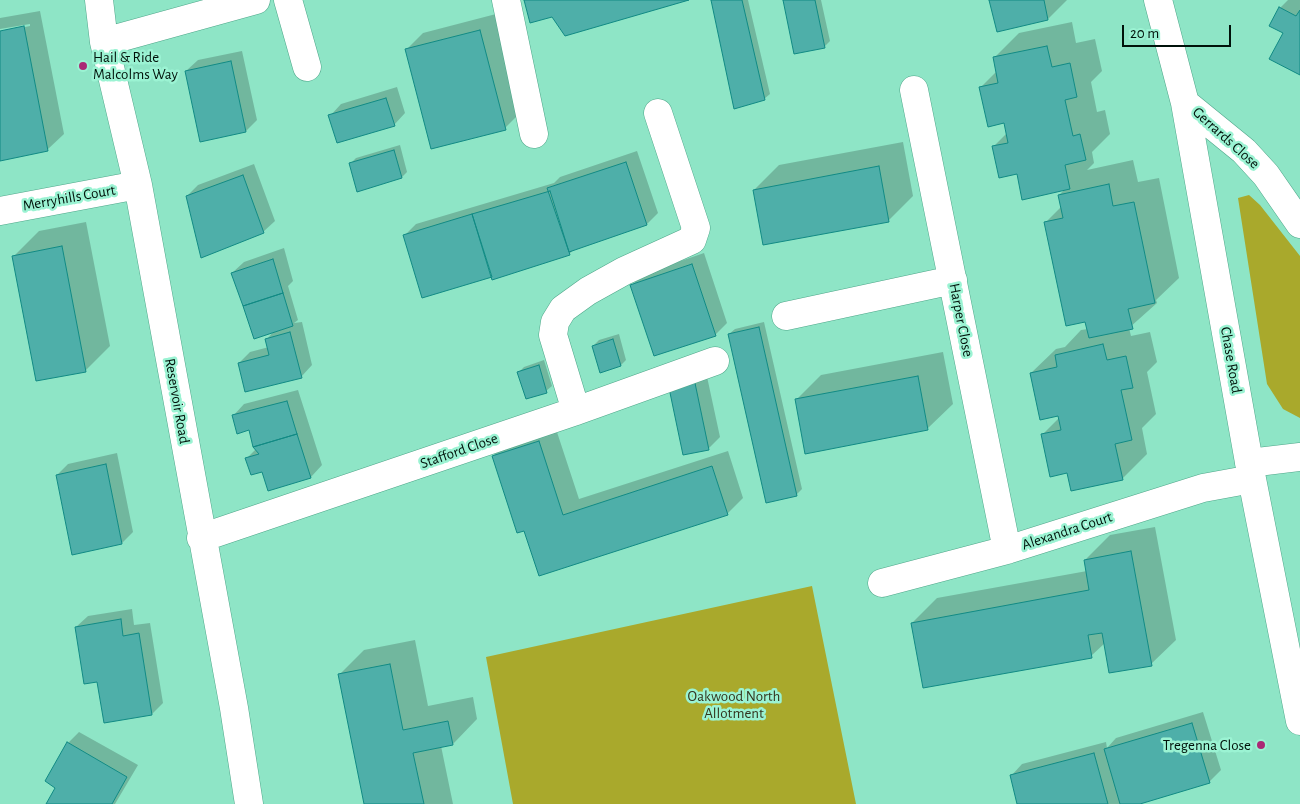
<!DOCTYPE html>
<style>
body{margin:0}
#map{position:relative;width:1300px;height:804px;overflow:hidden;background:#8ee5c6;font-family:"Alegreya Sans",sans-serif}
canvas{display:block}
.scale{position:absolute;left:1122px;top:25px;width:109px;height:22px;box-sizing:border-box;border:2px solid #00120a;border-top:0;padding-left:6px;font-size:15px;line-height:18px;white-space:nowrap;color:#00120a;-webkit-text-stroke:4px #9bf3d3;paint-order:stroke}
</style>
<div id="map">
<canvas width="1300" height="804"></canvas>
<div class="scale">20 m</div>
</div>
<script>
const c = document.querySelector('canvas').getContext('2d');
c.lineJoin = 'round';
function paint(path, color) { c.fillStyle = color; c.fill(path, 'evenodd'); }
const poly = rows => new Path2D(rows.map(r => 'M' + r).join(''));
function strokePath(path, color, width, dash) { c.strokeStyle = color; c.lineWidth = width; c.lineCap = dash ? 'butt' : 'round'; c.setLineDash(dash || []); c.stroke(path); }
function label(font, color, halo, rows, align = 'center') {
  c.font = font + ' "Alegreya Sans",sans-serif'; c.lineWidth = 5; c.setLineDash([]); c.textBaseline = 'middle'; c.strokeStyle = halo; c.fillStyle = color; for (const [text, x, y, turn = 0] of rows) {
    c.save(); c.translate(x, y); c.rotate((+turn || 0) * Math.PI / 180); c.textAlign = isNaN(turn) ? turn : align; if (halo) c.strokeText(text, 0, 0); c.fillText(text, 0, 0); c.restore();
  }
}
paint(poly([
 [1249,195,1260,205,1300,256,1300,418,1283,409,1267,384,1238,198],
 [812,586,856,804,513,804,486,657]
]), '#a9a92c');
paint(poly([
 [712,0,748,0,770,94,764,99],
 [784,0,821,0,830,41,824,47],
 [991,0,1067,0,1048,19],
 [1288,0,1300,0,1300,73,1284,33,1271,26,1280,8],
 [40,11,64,134,47,150,0,159,0,32,30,26,30,24,0,29,0,18],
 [496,14,521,112,505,128,407,49,423,33],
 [1072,22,1076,43,1095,39,1102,71,1091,82,1097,112,1105,110,1110,134,1092,152,1094,163,1087,170,1133,160,1138,182,1159,178,1179,278,1156,300,1157,303,1129,328,1131,336,1150,332,1157,362,1147,372,1156,414,1142,428,1147,454,1122,479,1068,472,1042,435,1060,417,1031,373,1056,349,1065,347,1081,330,1088,329,1046,222,1062,206,1059,195,1066,188,1018,172,994,146,1007,133,1005,122,981,87,997,71,994,58,1019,33],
 [242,51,257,120,246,131,201,140,186,71,198,60],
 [397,87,405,113,394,125,330,116,341,104],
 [903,142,913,196,888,221,754,190,779,165],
 [400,145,407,172,402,177,358,190,350,164,356,158],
 [637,151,658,213,647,224,576,248,569,254,404,236,416,224,554,183,560,177],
 [254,164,275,221,263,232,187,196,198,185],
 [86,222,110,346,85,371,14,256,39,231],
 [284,248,293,281,288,286,298,320,294,323,302,322,312,365,301,377,239,363,250,352,269,347,267,339,274,331,232,273,244,262],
 [704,253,727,323,715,335,632,285,643,274],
 [764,322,802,489,796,495,729,334,735,329],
 [619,334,626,360,621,365,601,372,593,346,599,340],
 [943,352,953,404,928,428,806,452,796,400,821,375],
 [544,360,552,386,546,391,519,372,524,367],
 [706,372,720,437,708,449,670,388],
 [298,390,322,465,311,477,269,490,262,470,247,458,256,449,250,429,233,416,244,404],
 [555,426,579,499,728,451,743,498,727,514,525,530,493,456,509,440],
 [117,453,133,532,122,543,57,475,68,464],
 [1155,527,1176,640,1151,664,1105,643,1091,656,912,623,937,598,1087,571,1085,560,1110,535],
 [132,609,134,625,150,623,163,703,152,714,98,681,76,627,88,616],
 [415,640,428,706,473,697,477,719,453,744,441,746,453,804,365,804,339,675,364,650],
 [1203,712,1221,770,1209,782,1135,804,1019,804,1011,776,1022,764,1106,742,1107,748,1116,738],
 [79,732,138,765,115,804,48,804,57,787,68,743]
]), '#0003');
const building = poly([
 [524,0,689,0,565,36,552,17,530,23,524,0],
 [711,0,742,0,765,100,734,109,711,0],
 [783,0,815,0,825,48,794,54,783,0],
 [989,0,1044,0,1048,20,997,32,989,0],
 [1279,7,1296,16,1300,10,1300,75,1269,59,1283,33,1269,26,1279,7],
 [24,26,48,151,0,161,0,31,24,26],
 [480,30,506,130,431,149,405,49,480,30],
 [1047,46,1052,67,1070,63,1077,97,1065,100,1073,136,1080,134,1086,160,1065,165,1070,189,1022,200,1017,174,999,178,992,146,1008,143,1004,123,988,127,979,87,998,83,993,57,1047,46],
 [231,61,246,132,200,142,185,71,231,61],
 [386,98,395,126,337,143,328,115,386,98],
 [394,150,402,178,357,192,349,163,394,150],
 [626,162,647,225,569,252,547,188,626,162],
 [879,166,889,222,763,245,753,190,879,166],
 [243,175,264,233,201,258,186,196,243,175],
 [1109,184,1113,206,1134,202,1155,303,1128,309,1133,329,1089,338,1085,322,1066,326,1044,222,1063,218,1058,195,1109,184],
 [550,191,570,255,492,280,472,214,550,191],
 [472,214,492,277,422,298,403,235,472,214],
 [62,246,86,372,36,381,12,256,62,246],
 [273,259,283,293,243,306,231,273,273,259],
 [692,264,716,336,654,356,630,285,692,264],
 [283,293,293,326,254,339,243,306,283,293],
 [759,327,797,496,766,503,728,334,759,327],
 [290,332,302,378,245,392,238,363,269,355,265,339,290,332],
 [613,339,621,366,600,373,592,346,613,339],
 [1103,344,1107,360,1126,356,1133,388,1121,390,1132,440,1115,444,1123,480,1071,491,1067,473,1050,477,1041,434,1061,430,1058,416,1040,420,1030,373,1057,367,1055,355,1103,344],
 [539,365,547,393,526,399,517,372,539,365],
 [918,376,928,430,805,454,795,399,918,376],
 [695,383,709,450,683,455,669,388,695,383],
 [287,401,297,434,253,447,249,430,237,434,232,415,287,401],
 [297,434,311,478,268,491,262,472,251,475,245,458,259,454,253,447,297,434],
 [539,441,563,515,712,466,728,515,539,576,524,531,517,533,492,456,539,441],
 [106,464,122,544,72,555,56,475,106,464],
 [1131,551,1152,666,1109,673,1102,633,1088,635,1092,658,923,688,911,623,1089,590,1084,560,1131,551],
 [121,619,123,636,139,633,152,715,104,723,97,682,84,684,75,627,121,619],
 [390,664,403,730,448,721,453,745,413,753,424,804,364,804,338,674,390,664],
 [1192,723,1210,783,1140,804,1120,804,1104,749,1192,723],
 [67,742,127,777,112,804,46,804,55,788,45,781,67,742],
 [1094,753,1108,804,1017,804,1010,775,1094,753]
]);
paint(building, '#4eafa9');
strokePath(building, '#118a84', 1);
const minor = poly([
 [99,0,104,42,138,185,234,708,249,804],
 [288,0,307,67],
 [506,0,534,134],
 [1158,0,1185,103,1252,479,1300,721],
 [104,42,256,0],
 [914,90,1007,550],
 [1185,103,1244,151,1266,175,1300,224],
 [0,211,138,185],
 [786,316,953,280],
 [576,411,553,335,555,322,563,309,588,291,624,271,692,240,696,228,658,113],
 [1249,463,1300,457],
 [201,538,576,411,715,361],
 [882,583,1007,550,1203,488,1252,479]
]);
strokePath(minor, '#4ea689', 29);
strokePath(minor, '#fff', 28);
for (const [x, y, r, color] of [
 [83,66,5,"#aa2975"],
 [1261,745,5,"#aa2975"]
]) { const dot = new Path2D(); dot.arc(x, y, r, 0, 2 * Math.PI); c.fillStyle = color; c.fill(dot); strokePath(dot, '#9bf3d3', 2); }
label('15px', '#00120a', '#9bf3d3', [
 ["Hail & Ride",93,57],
 ["Malcolms Way",93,74],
 ["Tregenna Close",1251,745,"right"]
], 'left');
label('15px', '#00120a', '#9bf3d3', [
 ["Gerrards Close",1226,138,42],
 ["Merryhills Court",69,198,-10],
 ["Harper Close",961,320,79],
 ["Chase Road",1231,360,80],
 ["Reservoir Road",177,401,80],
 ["Stafford Close",459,451,-19],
 ["Alexandra Court",1067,531,-18]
]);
label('15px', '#33341e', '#9bf3d3', [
 ["Oakwood North",734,696],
 ["Allotment",734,713]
]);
</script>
